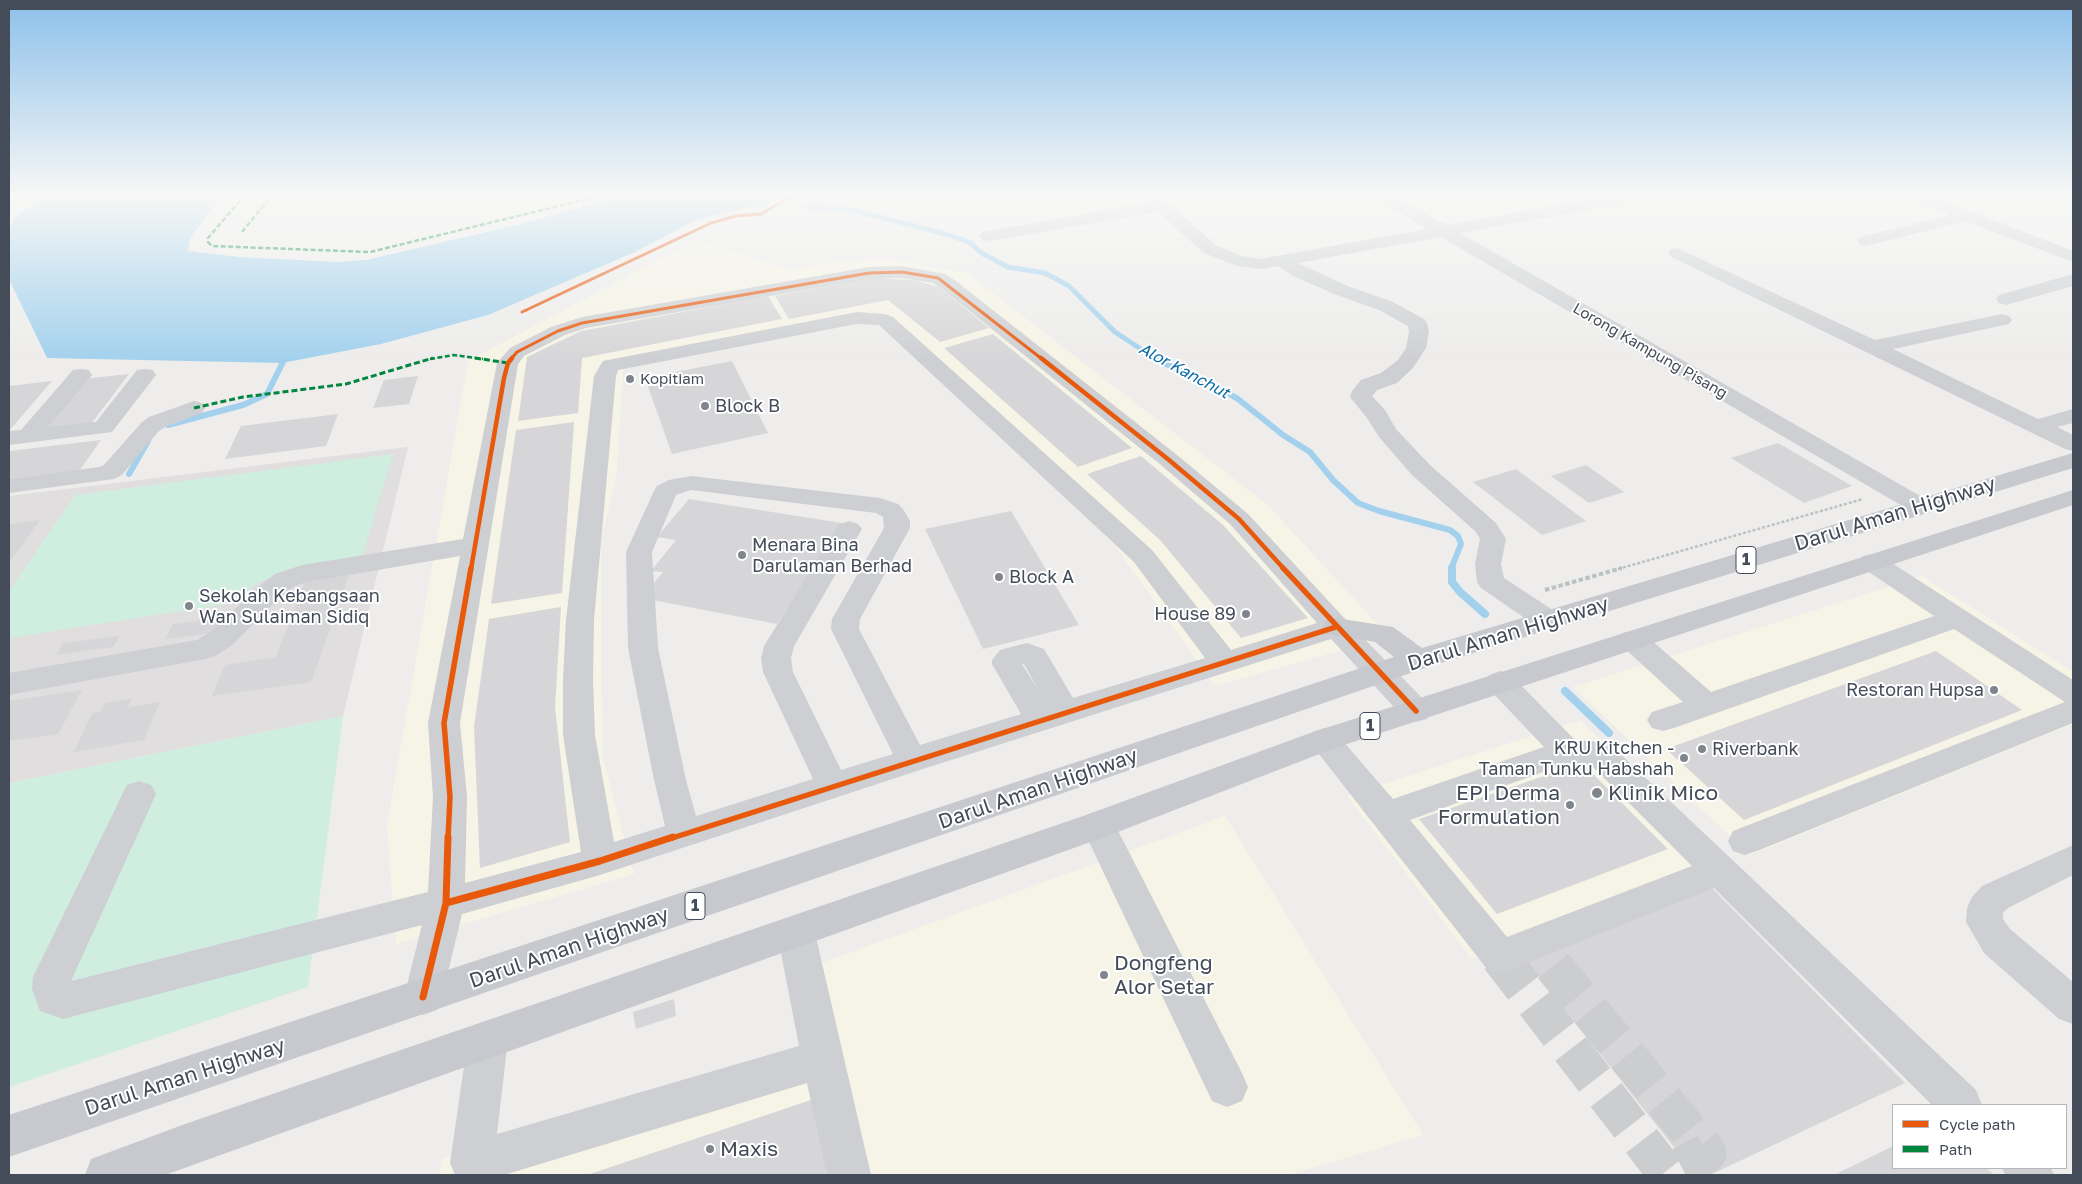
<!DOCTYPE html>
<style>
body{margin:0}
#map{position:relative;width:2082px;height:1184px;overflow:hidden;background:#eeedec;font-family:"Golos Text",sans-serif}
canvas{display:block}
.frame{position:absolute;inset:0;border:10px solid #444b59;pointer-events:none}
.legend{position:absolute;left:1892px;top:1104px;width:175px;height:65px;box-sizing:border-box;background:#fff;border:1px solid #b4b7bd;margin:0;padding:6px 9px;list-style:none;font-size:15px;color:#444b59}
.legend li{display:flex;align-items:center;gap:10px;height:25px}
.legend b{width:25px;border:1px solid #b4b7bd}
</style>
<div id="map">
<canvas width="2082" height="1184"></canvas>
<div class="frame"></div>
<ul class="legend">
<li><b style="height:6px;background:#e8590c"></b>Cycle path</li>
<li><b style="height:6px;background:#00873e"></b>Path</li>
</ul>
</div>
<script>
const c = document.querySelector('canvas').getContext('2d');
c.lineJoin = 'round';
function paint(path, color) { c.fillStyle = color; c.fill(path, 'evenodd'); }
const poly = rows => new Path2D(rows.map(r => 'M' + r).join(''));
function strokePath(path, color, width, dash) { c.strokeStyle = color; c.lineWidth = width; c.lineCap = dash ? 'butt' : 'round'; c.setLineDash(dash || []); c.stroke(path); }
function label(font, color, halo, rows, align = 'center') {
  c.font = font + ' "Golos Text",sans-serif'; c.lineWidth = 4; c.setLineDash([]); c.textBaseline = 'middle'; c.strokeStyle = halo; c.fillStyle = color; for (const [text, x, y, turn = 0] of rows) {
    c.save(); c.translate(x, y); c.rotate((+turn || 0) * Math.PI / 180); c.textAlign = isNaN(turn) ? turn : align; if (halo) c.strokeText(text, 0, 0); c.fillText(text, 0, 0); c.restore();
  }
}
paint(poly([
 [697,240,789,270,831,262,893,259,968,274,1268,505,1389,637,1215,686,1113,543,876,321,623,368,617,472,601,541,602,755,634,874,396,944,387,825,468,361],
 [1922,576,2073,672,2073,724,1750,855,1573,687],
 [1580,720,1726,860,1472,959,1347,796],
 [1225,816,1423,1135,1289,1175,440,1175,441,1159,838,1040,821,963]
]), '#f6f4e6');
paint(poly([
 [408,447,343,716,9,783,9,496]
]), '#e0dede');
paint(poly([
 [393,454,362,557,284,572,255,584,239,602,9,638,9,591,75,495],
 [343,716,308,987,9,1087,9,783]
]), '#d0eee0');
paint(poly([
 [51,195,222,195,190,238,188,251,239,257,338,262,366,260,517,225,625,195,775,195,770,202,762,206,733,210,694,221,635,252,488,315,381,344,282,363,47,358,9,279,9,232,14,217]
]), '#a3d1ed');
strokePath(poly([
 [809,207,852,210,946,234,969,242,983,254,1008,267,1045,273,1069,286,1115,332,1156,359],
 [285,359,287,355]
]), '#a3d1ed', 5);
strokePath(poly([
 [1153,358,1219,388,1238,399,1283,435,1310,452,1333,480,1358,503,1379,511,1450,530,1458,536,1461,544,1451,569],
 [168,425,243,405,267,394,285,358],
 [129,474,148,441]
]), '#a3d1ed', 6);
strokePath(poly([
 [1452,568,1452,582,1460,592,1485,614],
 [1565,691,1609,733]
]), '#a3d1ed', 8);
paint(poly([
 [871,278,914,280,939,287,989,328,940,342,888,300,789,319,775,296],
 [768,296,782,319,582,358,578,413,518,421,527,357,581,331],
 [993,334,1132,448,1078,467,944,348],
 [732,361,768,433,672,454,645,378],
 [129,374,91,424,40,430,82,379],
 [418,376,409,404,373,408,384,380],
 [52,381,9,431,9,386],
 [338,414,326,446,225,459,241,426],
 [574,422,562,593,491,604,516,430],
 [101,440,80,470,9,479,9,451],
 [1778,443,1852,486,1804,503,1731,458],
 [1141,456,1223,525,1308,618,1241,638,1161,541,1087,474],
 [1586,465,1624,492,1589,503,1551,476],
 [1516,469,1586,521,1542,535,1473,482],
 [689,499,842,523,777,624,642,598,663,572,651,571,676,540,657,537],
 [1011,511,1079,625,983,649,925,529],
 [40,520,9,563,9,524],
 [350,573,311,682,212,696,225,665,276,657,306,579],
 [561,607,555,707,570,842,480,868,474,727,489,619],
 [226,617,220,632,165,639,173,624],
 [120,636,113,647,56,655,63,643],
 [1936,651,2022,710,1744,820,1666,749],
 [82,690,58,734,9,741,9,701],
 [132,699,127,708,160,702,144,740,74,752,92,713,100,712,105,703],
 [1582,763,1668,849,1497,914,1419,819],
 [1710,886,1905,1083,1710,1175,1696,1175,1524,958],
 [674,999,676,1016,636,1029,633,1012],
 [820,1097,837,1175,587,1175,593,1173],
 [1893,1146,1893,1168,1986,1168,1994,1175,1834,1175]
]), '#d6d6d8');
strokePath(poly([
 [1500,957,1667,1174,1707,1153,1535,944]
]), '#cccdcf', 39, [39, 19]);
strokePath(poly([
 [1618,569,1863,499]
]), '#b8c3c2', 2.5, [3, 2]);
strokePath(poly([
 [1545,590,1622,568]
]), '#b8c3c2', 4, [4.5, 2.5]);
paint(poly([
 [1141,195,1159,195,1216,245,1241,256,1260,259,1427,229,1375,198,1373,195,1393,195,1446,225,1616,195,1653,195,1651,198,1645,200,1460,233,1929,501,1933,506,1929,511,1920,514,1911,511,1441,237,1298,263,1348,286,1393,302,1424,319,1427,323,1429,332,1426,348,1413,368,1397,383,1377,390,1372,396,1385,410,1396,429,1430,465,1496,523,1506,539,1501,564,1504,578,1559,614,1563,621,1559,628,1549,630,1539,628,1481,588,1477,582,1475,564,1480,539,1476,532,1412,475,1379,437,1367,418,1350,397,1352,391,1361,380,1381,373,1398,360,1406,348,1409,332,1408,326,1379,310,1334,294,1293,276,1278,266,1260,269,1237,266,1204,253,1158,212,988,241,982,240,979,236,982,232,988,231,1149,203,1141,195],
 [1905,195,1929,195,2073,251,2073,262,1965,221,1866,246,1860,245,1857,241,1860,237,1950,215,1907,198,1905,195],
 [1677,248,1875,340,2002,314,2009,316,2012,320,2009,324,1893,349,2038,419,2073,409,2073,423,2057,427,2073,435,2073,451,2065,449,1671,257,1668,253,1671,249,1677,248],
 [902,266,945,274,956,281,1177,455,1248,514,1346,620,1427,703,1431,711,1427,719,1416,722,1405,719,1331,639,923,769,600,875,462,914,442,997,437,1010,423,1015,409,1010,404,997,422,925,63,1019,40,1011,32,989,33,977,127,785,139,781,151,785,156,794,71,981,428,892,433,797,428,723,460,556,307,582,295,586,279,598,231,646,215,656,205,659,9,695,9,673,197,640,211,632,259,586,275,574,302,565,463,539,497,363,510,348,551,327,582,317,869,267,902,266],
 [902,278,933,283,942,289,1161,465,1230,524,1317,623,1231,650,1152,550,893,317,885,314,857,312,603,361,594,376,566,620,563,680,563,735,581,852,465,883,467,797,460,723,518,364,524,356,565,335,586,328,869,279,902,278],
 [857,324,879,325,1134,562,1205,658,1073,698,1044,649,1027,643,1000,650,992,660,992,664,1021,714,920,745,859,629,860,619,910,528,910,521,903,509,898,504,880,498,691,476,669,480,657,486,654,491,626,552,628,648,654,780,665,826,614,842,595,735,593,680,594,620,616,376,618,370,857,324],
 [691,490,876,513,883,517,884,528,832,619,831,629,893,754,841,770,793,672,791,658,794,646,862,529,858,524,849,521,840,524,836,529,764,646,761,658,763,672,813,779,696,816,686,780,658,648,652,552,676,495,691,490],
 [1022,664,1024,664,1039,691,1022,664],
 [2073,274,2073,286,2006,305,1999,303,1996,299,1999,295,2073,274],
 [81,369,89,370,92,375,48,427,96,422,137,370,145,369,153,370,156,375,112,432,9,445,9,431,21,430,73,370,81,369],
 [194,401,202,403,205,408,202,413,165,427,158,432,122,475,114,479,9,493,9,479,99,467,104,465,142,422,149,417,194,401],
 [1872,554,1881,556,2073,680,2073,723,1757,851,1745,855,1733,851,1728,841,1733,831,2065,702,1954,629,1674,728,1663,731,1652,728,1647,720,1652,712,1683,702,1623,647,1619,640,1623,633,1633,630,1643,633,1711,692,1934,616,1863,568,1859,562,1863,556,1872,554],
 [1500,671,1511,675,1575,740,1592,741,1616,750,1976,1090,1982,1105,1932,1105,1714,888,1500,974,1487,969,1308,740,1313,732,1324,728,1335,732,1393,799,1544,747,1489,689,1485,682,1489,675,1500,671],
 [1568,763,1587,765,1594,768,1692,866,1507,937,1410,820,1568,763],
 [1098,811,1110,815,1242,1073,1248,1087,1242,1101,1227,1107,1212,1101,1081,825,1086,815,1098,811],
 [2073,845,2073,875,2008,908,2003,913,2003,919,2010,929,2073,982,2073,1024,2059,1019,1984,953,1966,922,1967,908,1972,897,1982,886,2073,845],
 [796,917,809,922,815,933,871,1175,827,1175,807,1083,504,1175,455,1175,450,1163,468,1039,474,1026,488,1020,502,1026,508,1039,497,1134,799,1046,777,933,783,922,796,917],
 [2002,1168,2051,1168,2054,1175,2005,1175,2002,1168]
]), '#cdcfd2');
paint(poly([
 [2073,453,2073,468,1428,667,9,1157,9,1115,1394,657,1375,642,1326,634,1322,627,1326,620,1336,618,1393,627,1422,648,2073,453],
 [2073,490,2073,505,1335,748,1110,835,165,1175,85,1175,91,1159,185,1124,1086,815,1313,732,2073,490]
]), '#c7c9ce');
strokePath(poly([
 [245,195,208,238,208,242,212,246,370,252,604,195],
 [242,232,272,195],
 [430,359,454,355,483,359]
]), '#00873e', 2.5, [5, 2.5]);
strokePath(poly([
 [475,358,508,363],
 [194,408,243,397,346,384,433,358]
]), '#00873e', 3, [6, 3]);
strokePath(poly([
 [522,312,711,223,736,216,761,214,793,195],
 [511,359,517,352,558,331,582,323,869,273,902,272,938,278,1042,359]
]), '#e8590c', 3);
strokePath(poly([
 [1041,358,1169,460,1239,519,1284,569],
 [471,569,504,378,508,363,512,358]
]), '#e8590c', 4.5);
strokePath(poly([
 [1283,568,1416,711],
 [448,839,450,797,444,723,471,568],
 [669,839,1336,627]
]), '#e8590c', 5.5);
strokePath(poly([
 [446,903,600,861,673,837],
 [423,997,446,903,448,837]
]), '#e8590c', 7);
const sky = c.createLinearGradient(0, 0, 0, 361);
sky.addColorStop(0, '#8cc0ea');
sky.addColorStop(0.54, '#f7f7f6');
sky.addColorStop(1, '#f7f7f600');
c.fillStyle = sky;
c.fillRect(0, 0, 2082, 361);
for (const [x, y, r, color] of [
 [630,379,5,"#80848c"],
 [705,406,5,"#80848c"],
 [742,555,5,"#80848c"],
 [999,577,5,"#80848c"],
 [189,606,5,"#80848c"],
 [1246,614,5,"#80848c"],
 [1994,690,5,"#80848c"],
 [1702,749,5,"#80848c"],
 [1684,758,5,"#80848c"],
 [1597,793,6,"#80848c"],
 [1570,805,5,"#80848c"],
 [1104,975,5,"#80848c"],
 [710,1149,5,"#80848c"]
]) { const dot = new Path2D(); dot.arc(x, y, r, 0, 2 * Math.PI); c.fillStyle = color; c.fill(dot); strokePath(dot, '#fff', 2); }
label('15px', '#444b59', '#fff', [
 ["Lorong Kampung Pisang",1650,351,30]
]);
label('15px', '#444b59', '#fff', [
 ["Kopitiam",640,379]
], 'left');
label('italic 16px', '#096ba7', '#fff', [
 ["Alor Kanchut",1184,371,28]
]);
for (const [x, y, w] of [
 [1746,560,20],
 [1370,726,20],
 [695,906,20]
]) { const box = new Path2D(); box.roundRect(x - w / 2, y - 13.5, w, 27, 4); c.fillStyle = '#fff'; c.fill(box); strokePath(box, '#444b59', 1); }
label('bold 16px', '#444b59', null, [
 ["1",1746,560],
 ["1",1370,726],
 ["1",695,906]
]);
label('18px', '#444b59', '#fff', [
 ["Block B",715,406],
 ["Menara Bina",752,545],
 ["Darulaman Berhad",752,566],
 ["Block A",1009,577],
 ["Sekolah Kebangsaan",199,596],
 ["Wan Sulaiman Sidiq",199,617],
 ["House 89",1236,614,"right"],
 ["Restoran Hupsa",1984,690,"right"],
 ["KRU Kitchen -",1674,748,"right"],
 ["Taman Tunku Habshah",1674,769,"right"],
 ["Riverbank",1712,749]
], 'left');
label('21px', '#444b59', '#fff', [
 ["Darul Aman Highway",1895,514,-17],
 ["Darul Aman Highway",1508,634,-17],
 ["Darul Aman Highway",1038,789,-19],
 ["Darul Aman Highway",569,948,-19],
 ["Darul Aman Highway",185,1077,-18]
]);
label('21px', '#444b59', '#fff', [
 ["EPI Derma",1560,793,"right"],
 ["Formulation",1560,817,"right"],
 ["Klinik Mico",1608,793],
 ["Dongfeng",1114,963],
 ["Alor Setar",1114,987],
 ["Maxis",720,1149]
], 'left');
</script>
